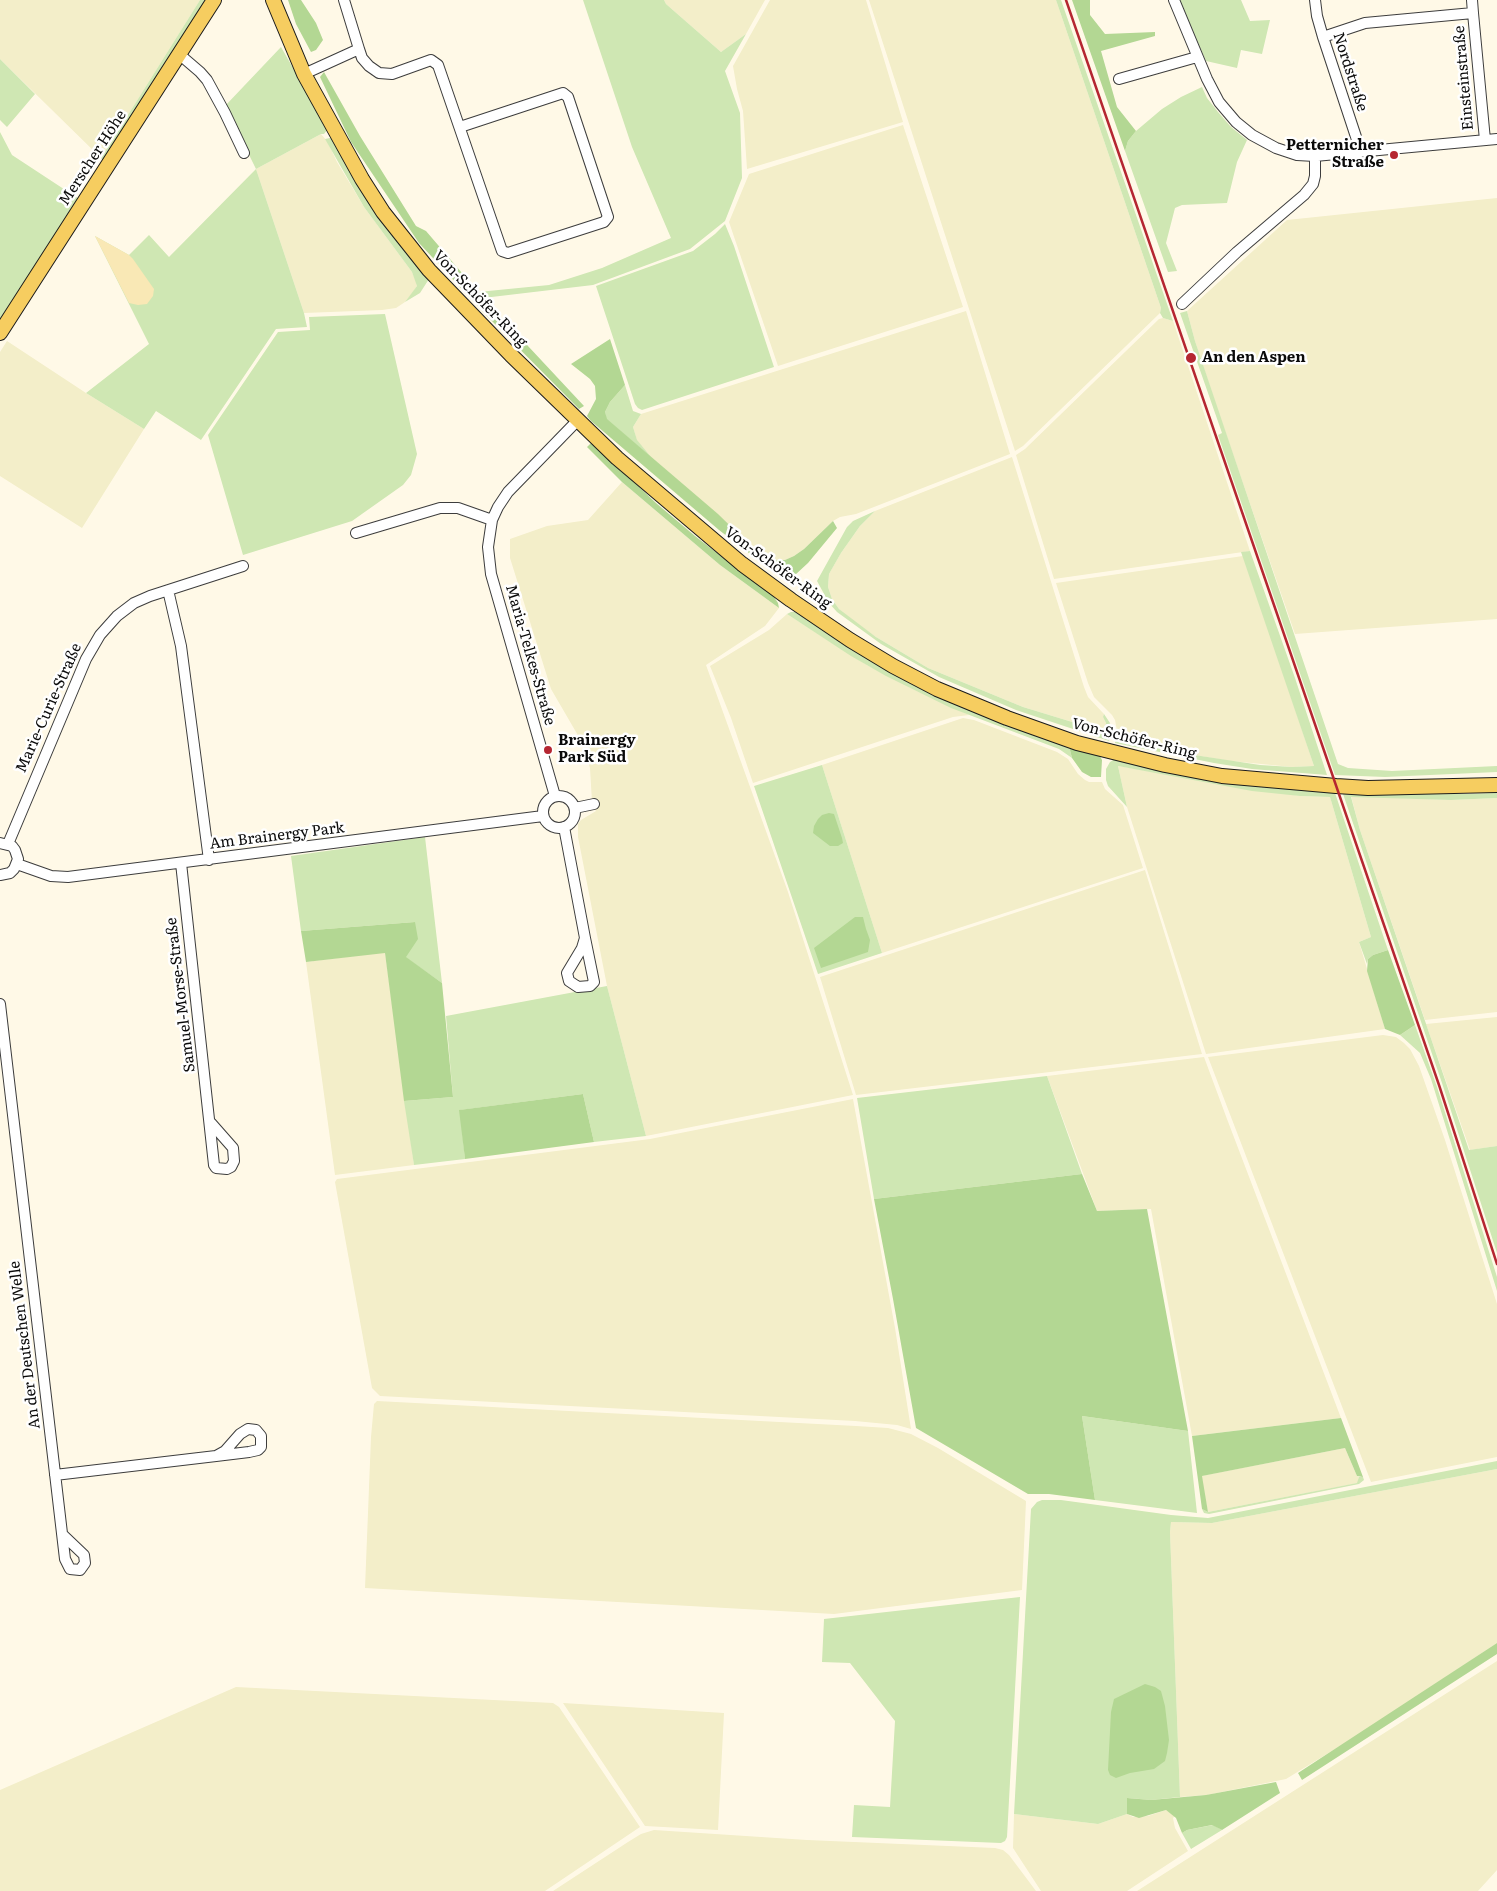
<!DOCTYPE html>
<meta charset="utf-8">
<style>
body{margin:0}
canvas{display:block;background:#fff9e7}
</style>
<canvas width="1497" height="1891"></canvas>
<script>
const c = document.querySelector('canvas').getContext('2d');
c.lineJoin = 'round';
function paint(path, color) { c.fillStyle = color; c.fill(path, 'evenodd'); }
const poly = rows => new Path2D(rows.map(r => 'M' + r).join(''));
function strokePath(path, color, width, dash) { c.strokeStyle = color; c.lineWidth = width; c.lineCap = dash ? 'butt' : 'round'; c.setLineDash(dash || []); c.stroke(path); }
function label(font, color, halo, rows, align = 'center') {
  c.font = font + ' Literata,serif'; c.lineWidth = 5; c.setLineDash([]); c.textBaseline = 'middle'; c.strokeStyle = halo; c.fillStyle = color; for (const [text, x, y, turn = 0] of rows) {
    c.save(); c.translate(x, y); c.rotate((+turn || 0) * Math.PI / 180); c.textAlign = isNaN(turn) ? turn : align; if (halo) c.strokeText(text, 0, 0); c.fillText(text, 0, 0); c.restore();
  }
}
paint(poly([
 [0,0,200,0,101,158,0,59],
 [664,0,765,0,746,34,721,52,666,4],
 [770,0,866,0,903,122,747,169,743,111,737,89,733,66],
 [869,0,1056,0,1161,308,1160,313,1023,446,1015,451],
 [903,125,963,307,778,366,729,222,749,174],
 [321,134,327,141,337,162,364,207,412,272,416,281,417,286,414,291,405,302,396,308,382,310,304,313,256,169],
 [1497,198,1497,619,1295,634,1215,402,1195,341,1187,311,1287,220],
 [966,311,1010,454,856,514,840,517,833,521,804,549,794,556,785,560,775,560,762,555,751,546,736,531,651,457,637,441,633,427,641,414],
 [1163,318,1173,321,1250,551,1054,579,1016,455,1025,449,1159,319],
 [7,341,86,393,144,429,82,528,0,476,0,352],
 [1012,457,1084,687,1088,697,1104,714,1103,717,1106,723,1105,732,1023,707,928,668,876,637,852,620,839,609,832,599,828,587,829,574,841,553,860,526,875,511],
 [622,482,720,565,779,608,765,626,706,665,788,892,853,1095,646,1136,607,986,578,837,578,824,581,820,596,811,592,802,590,768,583,744,551,689,510,558,510,539,547,526,588,520],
 [1243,556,1278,658,1314,766,1292,767,1231,761,1181,753,1130,741,1118,736,1115,720,1112,715,1094,697,1088,683,1056,583],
 [787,614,867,665,913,689,969,715,953,717,753,783,731,718,710,666,769,630],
 [963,718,974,720,1057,752,1068,759,1078,774,1085,780,1089,782,1102,782,1105,789,1123,805,1143,868,882,953,822,765],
 [1118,766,1300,796,1330,797,1371,937,1359,942,1385,1029,1206,1054,1127,807],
 [1351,796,1451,800,1497,798,1497,1012,1425,1020,1360,830],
 [1145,870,1202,1054,856,1095,820,977],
 [385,952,414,1165,335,1175,306,962],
 [1497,1017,1497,1146,1470,1150,1426,1024],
 [1383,1035,1396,1037,1404,1043,1410,1049,1419,1066,1445,1140,1497,1304,1497,1457,1371,1482,1208,1057],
 [1204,1057,1227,1119,1341,1418,1192,1436,1151,1209,1097,1211,1047,1076],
 [853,1099,895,1328,911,1429,897,1425,855,1421,380,1396,372,1388,335,1182,337,1179,650,1139],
 [377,1401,856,1426,888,1428,911,1434,938,1448,1026,1501,1022,1590,834,1614,365,1588,371,1437,374,1404],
 [1345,1448,1357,1476,1359,1477,1358,1483,1208,1512,1201,1476],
 [1497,1469,1497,1643,1358,1735,1286,1779,1207,1795,1180,1797,1170,1532,1171,1522,1212,1523],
 [1497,1661,1497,1870,1478,1891,1137,1891],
 [236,1687,553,1703,559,1707,640,1827,545,1891,0,1891,0,1790],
 [563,1703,724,1713,718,1830,645,1826],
 [1166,1810,1175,1816,1173,1818,1175,1828,1188,1851,1127,1891,1041,1891,1013,1848,1014,1814,1098,1824,1127,1814,1133,1817,1148,1816],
 [654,1830,807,1840,995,1848,1003,1850,1009,1855,1036,1891,553,1891,628,1842,641,1834]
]), '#f3eec9');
paint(poly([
 [200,0,206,0,103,161,101,158],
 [583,0,664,0,666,4,721,52,746,34,725,71,740,113,742,178,725,221,690,249,593,285,483,298,478,292,549,285,602,268,671,238,632,147],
 [1056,0,1061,0,1173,321,1163,318,1160,313,1161,308],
 [1179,0,1241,0,1250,21,1270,20,1262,54,1241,50,1237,68,1206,61],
 [281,47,328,129,324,134,321,134,256,169,304,313,307,327,276,329,201,440,156,411,144,429,86,393,149,344,95,236,129,255,149,235,169,257,256,169,225,106],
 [0,59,35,94,7,127,0,120],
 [1202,87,1207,98,1218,112,1231,127,1247,140,1237,162,1227,203,1182,205,1175,208,1166,243,1177,271,1168,272,1125,151,1128,141,1136,131,1162,109,1181,97],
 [0,132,12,155,79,199,0,323],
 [330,138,333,139,429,279,420,293,405,302,417,286,412,272,364,207,325,139],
 [725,224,734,246,774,367,642,410,638,408,635,404,596,286,693,251,715,234],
 [1187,311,1195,341,1338,764,1348,768,1392,771,1497,766,1497,772,1385,777,1335,775,1218,435,1222,433,1180,313],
 [385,314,417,454,411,475,403,485,352,521,243,555,208,435,278,332,310,330,309,317],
 [625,385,633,411,641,414,633,427,637,440,651,457,606,419,605,412,610,402],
 [875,511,860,526,841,553,829,574,828,587,832,599,839,609,876,637,928,668,1023,707,1105,732,1106,723,1103,717,1104,714,1110,723,1111,735,1109,741,1016,710,939,677,881,644,837,612,829,603,817,581,847,527,853,521],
 [1250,551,1295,678,1327,775,1252,769,1214,763,1115,743,1116,728,1118,736,1130,741,1181,753,1260,765,1292,767,1314,766,1241,552],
 [791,612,795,612,873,662,913,683,987,717,1069,746,1072,758,1059,749,951,708,886,676,851,656,787,614],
 [1115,759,1334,790,1388,950,1373,955,1368,959,1367,964,1359,942,1371,937,1330,797,1300,796,1252,791,1118,766,1127,807,1108,786,1106,780,1106,769,1110,762],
 [822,765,882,953,818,974,754,786],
 [1342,791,1462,794,1497,793,1497,798,1451,800,1351,797,1360,830,1469,1150,1497,1146,1497,1253,1442,1083],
 [425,837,442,983,405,957,415,922,301,931,291,856],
 [607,986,646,1136,594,1142,583,1094,460,1110,465,1159,414,1165,404,1101,453,1097,446,1016],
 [1415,1025,1437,1087,1497,1277,1497,1291,1431,1079,1420,1053,1400,1035],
 [1047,1076,1082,1174,874,1199,857,1098],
 [1082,1416,1188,1431,1197,1513,1095,1500],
 [1497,1461,1497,1469,1212,1523,1171,1522,1170,1532,1180,1797,1151,1800,1128,1798,1127,1814,1098,1824,1014,1814,1031,1509,1037,1502,1042,1500,1061,1500,1171,1515,1208,1518],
 [1359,1477,1363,1477,1364,1480,1359,1484,1209,1514,1204,1513,1202,1509,1208,1512,1357,1483],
 [1020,1597,1007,1837,1005,1841,1001,1843,852,1837,854,1805,890,1807,895,1721,850,1663,822,1662,824,1619],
 [1213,1825,1222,1830,1191,1849,1182,1833,1187,1830]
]), '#cfe7b3');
paint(poly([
 [288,0,301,0,316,23,323,40,316,50,311,52,296,24],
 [1072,0,1090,0,1090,15,1105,34,1155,32,1155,36,1101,51,1117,107,1136,131,1128,141,1125,151],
 [324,72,360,136,416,226,426,231,486,301,584,406,579,409,485,314,419,243,351,142,320,77],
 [610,339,625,385,610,402,605,412,607,419,718,514,751,546,762,555,774,560,785,560,794,556,804,549,833,521,837,528,808,563,795,575,790,577,780,574,758,560,719,530,591,421,587,416,596,399,595,386,590,379,571,364],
 [592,442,656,503,695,536,774,597,778,603,779,608,720,565,622,482,587,447],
 [1069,746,1100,756,1102,760,1101,777,1091,777,1082,772,1072,758],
 [829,813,834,814,842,838,843,843,838,846,830,846,813,833,814,826,818,819,822,815],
 [855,917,863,917,866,929,870,940,868,952,821,968,814,948],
 [415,922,418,939,406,957,442,983,453,1097,404,1101,385,953,306,962,301,931],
 [1388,950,1415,1025,1400,1035,1385,1029,1367,971,1368,959,1373,955],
 [583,1094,594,1142,465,1159,459,1110],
 [1082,1174,1097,1211,1147,1209,1188,1431,1082,1416,1095,1500,1049,1494,1028,1494,916,1428,893,1299,874,1199],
 [1341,1418,1363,1477,1357,1476,1345,1448,1202,1476,1208,1512,1202,1509,1192,1436],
 [1497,1643,1497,1654,1302,1780,1298,1773],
 [1145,1684,1155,1687,1161,1691,1165,1706,1169,1740,1167,1753,1165,1761,1154,1769,1130,1773,1116,1778,1110,1775,1108,1770,1111,1712,1114,1699],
 [1276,1782,1280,1793,1222,1830,1212,1825,1187,1830,1182,1833,1176,1818,1166,1810,1139,1818,1127,1814,1127,1798,1151,1800,1206,1795]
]), '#b3d793');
paint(poly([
 [95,236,129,255,133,259,154,289,153,296,147,304,138,305,129,303]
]), '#f9e8b5');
const minor = poly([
 [1174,0,1207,79,1219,102,1236,122,1252,135,1276,148,1297,155,1315,156,1497,139],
 [1315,0,1317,16,1323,37,1361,152],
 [1472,0,1473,13],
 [1323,37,1365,23,1473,13,1485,140],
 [359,49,362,58,369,66,379,73,392,74,431,60,438,65,502,251,508,253,604,222,608,217,568,97,563,93,460,127],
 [179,54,200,72,207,80,225,113,244,153],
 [304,74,359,49,344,0],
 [1119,79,1197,57],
 [1182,304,1237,252,1304,195,1313,184,1315,176,1315,156],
 [356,533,440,508,458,508,492,520],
 [168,590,181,646,209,860],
 '543 812a16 16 0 1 1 32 0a16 16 0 1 1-32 0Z',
 [555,796,491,574,488,547,492,520,498,507,508,492,577,421],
 [575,808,594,804],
 [564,827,585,938,594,982,590,986,578,987,569,981,567,973,582,948,585,938],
 [0,843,12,846,15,850,18,859,14,869,10,873,0,875],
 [8,844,86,659,100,635,117,616,134,603,150,596,243,566],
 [181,863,214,1165,216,1168,227,1169,231,1167,234,1161,233,1148,211,1123],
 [17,864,51,876,68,877,543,816],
 [0,1004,65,1559,70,1569,80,1570,85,1563,84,1555,62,1534],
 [55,1475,216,1456,249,1452,258,1450,261,1447,261,1436,256,1430,248,1429,240,1434,225,1451,216,1456]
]);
const major = poly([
 [273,0,304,74,362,179,383,212,429,270,511,355,617,458,742,564,791,600,850,640,893,666,937,689,1007,718,1077,743,1165,765,1222,776,1336,786,1368,788,1497,785],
 [0,333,214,0]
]);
strokePath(minor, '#3d3d3d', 12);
strokePath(major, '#1b1b1b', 16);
strokePath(minor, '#fff', 10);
strokePath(major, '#f6cd60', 14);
strokePath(poly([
 [1066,0,1439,1085,1497,1264]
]), '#b52631', 2.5);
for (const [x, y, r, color] of [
 [1394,155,5,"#b52631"],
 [1191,358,6,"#b52631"],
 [548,750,5,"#b52631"]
]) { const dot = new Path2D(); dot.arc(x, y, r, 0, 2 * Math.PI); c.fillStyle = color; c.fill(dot); strokePath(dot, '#fff', 2); }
label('15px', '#0a0a0a', '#fff', [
 ["Nordstraße",1350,72,72],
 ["Einsteinstraße",1464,78,-95],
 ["Merscher Höhe",93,158,-57],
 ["Von-Schöfer-Ring",480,299,46],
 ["Von-Schöfer-Ring",778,568,36],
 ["Maria-Telkes-Straße",530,655,74],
 ["Marie-Curie-Straße",49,708,-66],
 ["Von-Schöfer-Ring",1134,739,14],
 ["Am Brainergy Park",277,836,-7],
 ["Samuel-Morse-Straße",181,995,-97],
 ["An der Deutschen Welle",25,1345,-97]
]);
label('bold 15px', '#0a0a0a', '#fff', [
 ["Petternicher",1384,146,"right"],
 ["Straße",1384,163,"right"],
 ["An den Aspen",1202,358],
 ["Brainergy",558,741],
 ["Park Süd",558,758]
], 'left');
</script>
